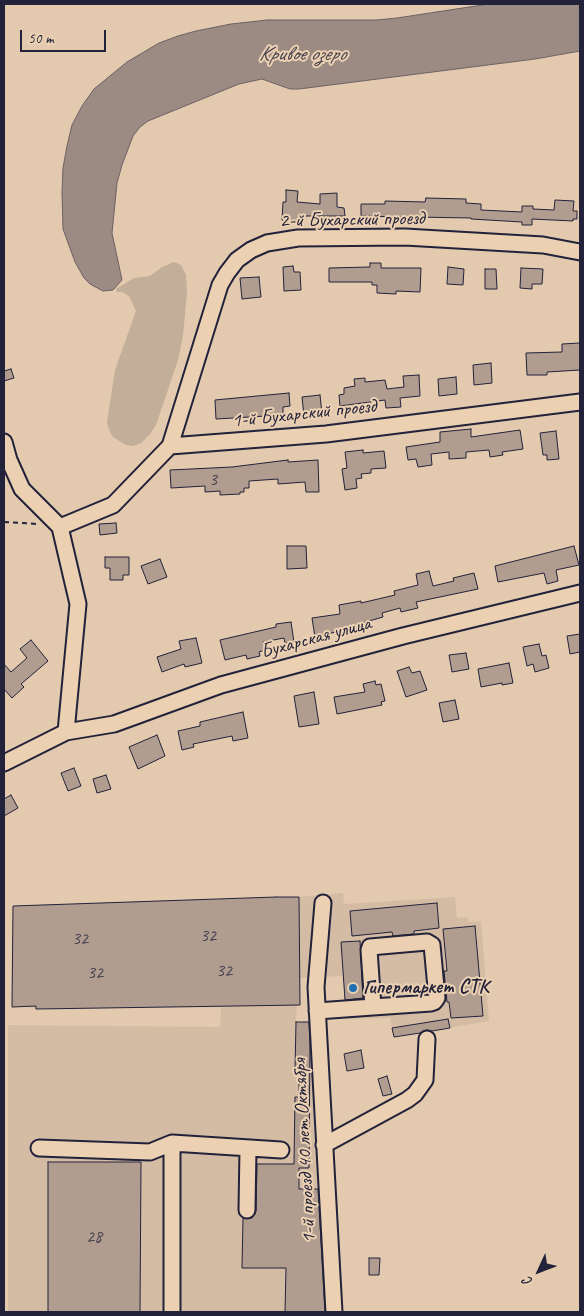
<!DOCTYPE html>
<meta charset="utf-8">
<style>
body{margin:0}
#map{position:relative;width:584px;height:1316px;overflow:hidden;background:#e3c9ad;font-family:Caveat,sans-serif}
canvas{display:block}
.frame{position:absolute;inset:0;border:5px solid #22223b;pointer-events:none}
.north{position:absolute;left:514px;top:1246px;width:50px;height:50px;-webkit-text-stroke:4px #ebd0b2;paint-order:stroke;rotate:227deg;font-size:14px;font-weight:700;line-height:20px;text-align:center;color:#22223b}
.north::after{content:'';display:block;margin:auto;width:18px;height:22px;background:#22223b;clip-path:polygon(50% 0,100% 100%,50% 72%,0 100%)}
.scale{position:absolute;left:20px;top:30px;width:86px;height:22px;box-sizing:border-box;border:2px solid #22223b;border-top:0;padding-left:6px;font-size:15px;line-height:18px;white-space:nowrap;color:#22223b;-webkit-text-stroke:4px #ebd0b2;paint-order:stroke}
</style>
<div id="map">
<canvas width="584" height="1316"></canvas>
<div class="frame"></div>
<div class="north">С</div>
<div class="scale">50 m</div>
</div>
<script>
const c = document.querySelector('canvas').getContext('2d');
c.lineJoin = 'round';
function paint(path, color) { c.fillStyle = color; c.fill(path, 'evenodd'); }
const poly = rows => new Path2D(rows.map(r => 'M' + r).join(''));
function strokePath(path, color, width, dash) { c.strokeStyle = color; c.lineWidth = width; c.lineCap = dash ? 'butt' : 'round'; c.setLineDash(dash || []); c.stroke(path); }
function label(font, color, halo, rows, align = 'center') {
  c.font = font + ' Caveat,sans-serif'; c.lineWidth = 4; c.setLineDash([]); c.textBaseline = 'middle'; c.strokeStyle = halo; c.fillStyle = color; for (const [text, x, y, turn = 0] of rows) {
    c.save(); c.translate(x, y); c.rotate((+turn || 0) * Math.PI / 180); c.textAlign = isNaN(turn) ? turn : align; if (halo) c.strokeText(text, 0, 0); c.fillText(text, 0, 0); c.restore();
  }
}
paint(poly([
 [343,893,344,904,455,897,457,918,468,917,469,922,481,921,489,1021,394,1037,390,1018,346,1019,343,976,300,978,300,1005,297,1006,296,1022,326,1023,341,1312,8,1312,8,1025,220,1027,221,1007,36,1009,23,1006,12,1007,13,906,299,897]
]), '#d4bca4');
paint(poly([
 [174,262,181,265,186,275,187,292,183,336,178,360,156,425,150,434,141,443,133,446,126,445,113,437,109,430,107,422,115,370,136,311,129,296,122,292,117,292,116,289,134,278,150,276,162,267]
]), '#c3ae9a');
const water = poly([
 [489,4,580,4,580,51,535,59,299,89,290,89,262,79,239,84,148,121,140,127,133,136,122,165,117,183,112,233,122,280,113,290,103,291,90,284,84,278,75,262,63,229,62,192,63,168,67,146,72,125,82,106,94,89,127,62,159,43,178,36,196,31,231,24,267,20,376,20,397,18,489,4]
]);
paint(water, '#9c8b82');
strokePath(water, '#6b6166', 1);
const building = poly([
 [286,190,298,191,297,202,320,204,320,194,337,193,337,207,344,208,345,216,303,216,303,221,282,220,283,202,286,202,286,190],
 [426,198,466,199,466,203,481,204,481,210,522,212,522,206,533,206,533,209,554,210,555,200,574,201,573,211,577,211,577,219,573,219,573,221,532,219,532,225,522,225,522,222,471,219,471,218,416,217,416,222,406,221,406,217,361,216,361,204,385,204,385,201,425,202,426,198],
 [370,263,381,263,381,268,421,268,420,292,396,291,396,294,377,293,377,285,372,285,372,282,329,282,329,268,370,267,370,263],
 [293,266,294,272,300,272,301,290,284,291,283,267,293,266],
 [448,267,464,269,463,285,447,284,448,267],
 [521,268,543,269,542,284,532,284,532,289,520,288,521,268],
 [485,269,496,269,497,289,485,289,485,269],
 [259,277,261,297,242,299,240,278,259,277],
 [580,343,580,370,547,372,547,375,527,375,526,353,562,352,562,344,580,343],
 [491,363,492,383,474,385,473,365,491,363],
 [11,369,14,378,4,381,4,371,11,369],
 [419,375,420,396,400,398,401,407,386,408,385,400,340,406,339,395,344,394,344,388,355,386,354,379,365,378,365,382,385,380,387,389,404,387,403,376,419,375],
 [456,377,457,394,439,396,438,379,456,377],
 [289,393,290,406,283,407,283,415,216,419,215,400,289,393],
 [320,395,322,414,304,416,302,397,320,395],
 [471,429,471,437,520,430,523,449,502,452,503,455,490,457,489,450,466,452,466,458,449,459,449,452,431,454,432,465,418,467,416,459,408,460,406,447,440,442,440,432,471,429],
 [556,431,559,459,547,460,547,455,543,455,540,433,556,431],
 [363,450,363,453,384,451,386,468,371,469,371,473,361,474,362,478,356,479,357,488,345,490,342,469,347,468,345,452,363,450],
 [288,460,288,462,318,460,319,492,306,492,305,482,278,484,278,479,249,481,249,488,244,488,244,492,240,492,240,494,220,495,220,491,205,492,205,486,171,488,170,470,232,467,288,460],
 [116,523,117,533,100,535,99,524,116,523],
 [287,546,306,546,307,568,287,569,287,546],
 [574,546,579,565,556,570,558,581,547,584,544,573,498,582,495,566,574,546],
 [105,557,129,557,129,575,123,575,123,580,110,580,110,568,105,568,105,557],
 [160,559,167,577,148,584,141,566,160,559],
 [429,571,433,586,454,581,453,578,474,573,478,589,416,602,418,608,401,612,400,608,382,613,383,617,362,623,363,632,353,633,352,628,315,637,312,618,340,614,339,605,361,601,361,603,395,595,394,591,418,585,416,574,429,571],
 [291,622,294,642,285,643,284,638,263,642,265,650,259,652,260,656,247,659,246,655,225,660,220,640,276,627,276,624,291,622],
 [580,634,580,652,570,654,567,636,580,634],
 [196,638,202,663,185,667,184,664,162,672,157,657,181,649,179,641,196,638],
 [31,640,48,661,21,684,24,687,12,698,4,689,4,664,11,672,27,658,20,649,31,640],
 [539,644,542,656,546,655,549,668,535,672,533,664,527,666,523,647,539,644],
 [466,653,469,669,452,672,449,655,466,653],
 [509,663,513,683,502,685,502,683,481,687,478,669,509,663],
 [409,667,412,673,420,671,427,690,406,697,397,671,409,667],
 [375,681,376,685,381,684,385,701,381,702,382,705,337,714,334,697,365,692,363,684,375,681],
 [314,692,319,724,299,727,294,696,314,692],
 [455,700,459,719,443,722,439,703,455,700],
 [243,712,248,738,233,741,232,736,193,744,194,747,182,750,178,731,200,726,200,722,243,712],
 [157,735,165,756,138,769,129,747,157,735],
 [74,768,81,786,68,791,61,773,74,768],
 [106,775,111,789,97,793,93,779,106,775],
 [11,795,18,808,4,816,4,799,11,795],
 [276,897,299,897,300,1005,36,1009,36,1006,12,1007,13,906,276,897],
 [437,903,439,928,414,931,414,934,393,936,392,932,352,936,350,911,437,903],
 [475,926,483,1016,451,1018,449,1002,447,1002,444,971,447,971,443,929,475,926],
 [360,941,363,998,345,1000,341,942,360,941],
 [448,1019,450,1028,432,1031,427,1030,420,1033,394,1037,392,1028,448,1019],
 [296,1022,309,1022,310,1043,309,1168,299,1168,299,1189,318,1189,325,1312,285,1312,286,1268,242,1268,243,1218,252,1218,256,1211,257,1164,294,1164,295,1097,299,1097,299,1071,295,1071,296,1022],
 [361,1050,364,1068,347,1071,344,1054,361,1050],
 [387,1076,392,1094,383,1096,378,1079,387,1076],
 [48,1162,141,1162,140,1312,48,1312,48,1162],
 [369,1258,380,1258,379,1275,369,1275,369,1258]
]);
paint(building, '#b09d8f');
strokePath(building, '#22223b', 1);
const minor = poly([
 [4,442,9,460,22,489,60,527,78,604,66,732],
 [170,446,220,285,227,273,237,260,251,250,267,243,298,238,405,237,543,245,580,252],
 [60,527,113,505,170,446,326,434,580,402],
 [4,763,66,732,114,724,221,685,403,636,580,593],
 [323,903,316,987,334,1312],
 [317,1011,373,1007,431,1003,434,1002,437,998,432,945,427,942,370,947,369,950,373,1007],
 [324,1145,407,1100,415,1094,425,1080,427,1039],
 [39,1148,150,1152,172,1143],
 [247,1210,248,1148],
 [172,1312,172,1143,281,1150]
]);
strokePath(minor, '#22223b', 19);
strokePath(poly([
 [4,522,38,524]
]), '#22223b', 2, [5, 4]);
strokePath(minor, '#ebd0b2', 15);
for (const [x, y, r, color] of [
 [353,988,5,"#1f6fb2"]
]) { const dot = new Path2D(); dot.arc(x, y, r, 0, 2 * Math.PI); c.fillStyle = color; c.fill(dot); strokePath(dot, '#ebd0b2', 2); }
label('18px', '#464150', null, [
 ["3",213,480],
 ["32",208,936],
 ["32",80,939],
 ["32",224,971],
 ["32",95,973],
 ["28",94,1237]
]);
label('20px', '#22223b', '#ebd0b2', [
 ["2-й Бухарский проезд",352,220,-1],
 ["1-й Бухарский проезд",304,414,-6],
 ["Бухарская улица",316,638,-15],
 ["1-й проезд 40 лет Октября",305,1151,-93]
]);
label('bold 20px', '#22223b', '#ebd0b2', [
 ["Гипермаркет СТК",363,988]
], 'left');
label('italic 21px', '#474250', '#ebd0b2', [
 ["Кривое озеро",302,54]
]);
</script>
